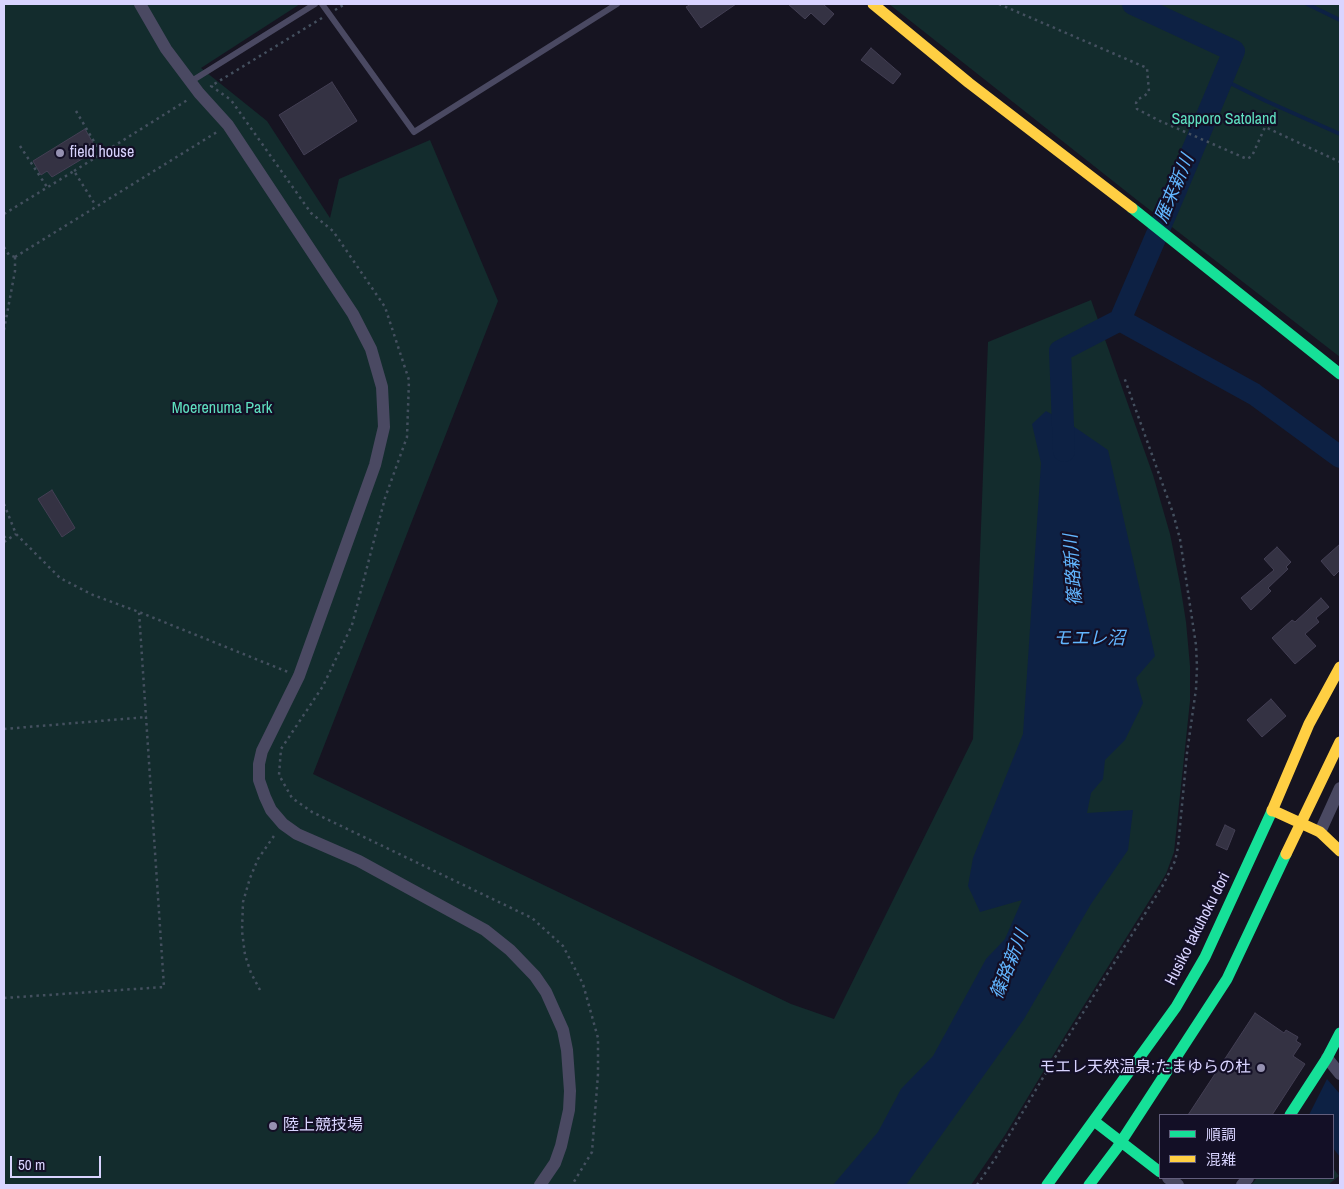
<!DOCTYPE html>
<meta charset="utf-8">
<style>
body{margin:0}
#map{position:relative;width:1344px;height:1189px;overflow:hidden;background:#161421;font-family:"Archivo Narrow","Noto Sans JP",sans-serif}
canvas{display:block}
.frame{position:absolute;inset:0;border:5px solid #d9d4ff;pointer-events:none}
.legend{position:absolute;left:1159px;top:1114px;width:175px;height:65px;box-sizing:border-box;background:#130f26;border:1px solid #625e7d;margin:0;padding:6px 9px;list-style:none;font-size:15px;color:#d9d4ff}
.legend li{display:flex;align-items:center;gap:10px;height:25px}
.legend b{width:25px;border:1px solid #625e7d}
.scale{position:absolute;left:10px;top:1156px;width:91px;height:22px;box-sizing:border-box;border:2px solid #d9d4ff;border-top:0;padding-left:6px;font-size:15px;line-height:18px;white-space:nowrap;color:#d9d4ff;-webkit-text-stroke:4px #130f26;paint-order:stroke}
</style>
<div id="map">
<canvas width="1344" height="1189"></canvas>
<div class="frame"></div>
<ul class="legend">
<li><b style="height:6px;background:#16e098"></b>順調</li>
<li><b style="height:6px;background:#ffcf43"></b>混雑</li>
</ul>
<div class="scale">50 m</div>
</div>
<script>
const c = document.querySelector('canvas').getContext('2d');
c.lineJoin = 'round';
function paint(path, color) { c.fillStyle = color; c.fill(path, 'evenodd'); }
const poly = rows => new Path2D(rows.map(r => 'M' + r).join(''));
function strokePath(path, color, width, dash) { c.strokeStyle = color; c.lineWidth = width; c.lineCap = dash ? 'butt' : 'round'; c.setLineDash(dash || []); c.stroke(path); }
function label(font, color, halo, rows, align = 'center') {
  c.font = font + ' "Archivo Narrow","Noto Sans JP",sans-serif'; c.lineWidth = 4.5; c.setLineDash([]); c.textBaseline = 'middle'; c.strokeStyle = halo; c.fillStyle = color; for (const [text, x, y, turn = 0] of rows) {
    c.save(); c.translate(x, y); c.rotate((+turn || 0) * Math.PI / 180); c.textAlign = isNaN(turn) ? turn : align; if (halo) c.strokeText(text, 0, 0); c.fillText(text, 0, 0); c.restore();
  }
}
paint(poly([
 [4,4,300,4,201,68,267,121,330,218,339,179,430,140,498,301,313,774,791,1004,834,1019,973,739,988,342,1091,300,1153,475,1170,534,1180,584,1186,622,1190,666,1190,701,1174,852,1166,874,1066,1034,1005,1135,971,1185,4,1185],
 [889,4,1340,4,1340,357,1137,200],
 [1333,1168,1339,1176,1328,1185,1251,1185,1257,1178,1333,1178]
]), '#132c2d');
paint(poly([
 [1046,411,1076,428,1108,450,1155,656,1136,678,1143,703,1125,740,1105,760,1103,779,1091,793,1087,813,1133,810,1128,850,1091,904,1024,1019,906,1185,833,1185,878,1132,901,1089,933,1056,986,959,1005,939,1022,900,980,912,968,886,973,858,1023,734,1041,463,1032,424],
 [1327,1079,1340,1094,1340,1157,1333,1148,1333,1115,1309,1115]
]), '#0d2144');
strokePath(poly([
 [1307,4,1340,20],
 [1222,79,1266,101,1340,134]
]), '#0d2144', 4);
strokePath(poly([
 [1120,320,1176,190,1234,51,1133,4],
 [1120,320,1254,394,1340,457],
 [1064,451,1060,351,1120,320]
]), '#0d2144', 22);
const building = poly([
 [691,4,736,4,701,28,686,7,691,4],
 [788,4,823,4,834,14,824,25,811,13,805,19,788,4],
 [871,48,901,74,893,84,861,60,871,48],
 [332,82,357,121,304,155,279,115,332,82],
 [85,129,93,143,88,146,92,153,52,177,47,171,41,175,33,161,85,129],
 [52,490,75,528,62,537,38,499,52,490],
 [1340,544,1340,570,1334,576,1321,561,1340,544],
 [1277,547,1291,562,1286,567,1288,569,1268,588,1271,591,1251,610,1241,598,1274,570,1264,559,1277,547],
 [1321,598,1329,607,1316,618,1319,622,1305,634,1316,646,1295,664,1272,638,1292,620,1295,622,1321,598],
 [1271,699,1286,716,1262,737,1247,720,1271,699],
 [1225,825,1235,830,1227,850,1216,845,1225,825],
 [1255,1013,1284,1033,1286,1030,1298,1037,1296,1041,1301,1044,1293,1056,1305,1064,1272,1115,1188,1115,1255,1013]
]);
paint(building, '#343243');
strokePath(building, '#433f54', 1);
strokePath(poly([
 [999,4,1147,68,1149,92,1143,97,1138,99,1136,103,1137,109,1160,121,1247,159,1252,156,1265,127,1340,162],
 [335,10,345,4],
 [322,18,211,86,231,100,311,213,333,231,385,307,409,380,407,437,385,498,352,625,323,686,281,749,279,775,292,798,312,812,532,918,563,946,583,984,598,1038,598,1074,592,1152,572,1185],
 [76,111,102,155],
 [20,146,47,187],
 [74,171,189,99],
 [4,214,74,171,96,206],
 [4,247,9,255,15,257],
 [15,257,217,132],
 [4,330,15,271,15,257],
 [4,504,16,534,60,578,93,595,139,612,288,672],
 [4,536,7,540],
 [4,542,16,534],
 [4,729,147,717],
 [260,990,251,973,245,955,242,931,243,902,250,878,258,859,276,833],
 [4,998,164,987,139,612],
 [977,1185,995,1159,1054,1059,1163,885,1175,861,1178,847,1187,753,1196,689,1197,667,1196,645,1180,539,1173,513,1124,377]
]), '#44505f', 2.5, [2.5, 4]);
strokePath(poly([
 [322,4,414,132,617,4],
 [190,82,315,4]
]), '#4a4962', 6);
strokePath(poly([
 [140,4,166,49,199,93,228,125,353,314,371,349,382,387,384,427,375,465,299,676,262,751,259,764,259,780,265,797,271,810,283,824,297,834,359,861,485,930,510,950,535,976,546,992,563,1030,567,1050,570,1091,569,1110,561,1146,555,1163,540,1185],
 [1320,832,1340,788],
 [1327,1058,1340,1074],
 [1168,1178,1178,1185],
 [1242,1185,1248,1178]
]), '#4a4962', 12);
strokePath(poly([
 [1132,208,1340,374],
 [1290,1115,1327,1058,1340,1033],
 [1094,1121,1160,1172],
 [1047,1185,1176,1007,1205,957,1272,811],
 [1089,1185,1117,1148,1227,979,1286,854]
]), '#16e098', 11);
strokePath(poly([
 [873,4,969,83,1132,208],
 [1272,810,1320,832,1340,851],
 [1272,811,1309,724,1340,667],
 [1286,854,1340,742]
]), '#ffcf43', 11);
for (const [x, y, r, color] of [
 [60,153,5,"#9591b1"],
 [1261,1068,5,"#9591b1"],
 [273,1126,5,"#9591b1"]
]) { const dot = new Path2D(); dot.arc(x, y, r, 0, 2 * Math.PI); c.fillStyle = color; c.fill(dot); strokePath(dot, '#130f26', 2); }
label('16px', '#5fe0c0', '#130f26', [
 ["Sapporo Satoland",1224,120],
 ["Moerenuma Park",222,409]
]);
label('16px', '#d9d4ff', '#130f26', [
 ["field house",70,153],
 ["モエレ天然温泉;たまゆらの杜",1251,1068,"right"],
 ["陸上競技場",283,1126]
], 'left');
label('16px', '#d9d4ff', '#130f26', [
 ["Husiko takuhoku dori",1198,929,-63]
]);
label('italic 18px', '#62b6ff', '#130f26', [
 ["雁来新川",1175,189,-67],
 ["篠路新川",1074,570,-94],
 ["モエレ沼",1089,639],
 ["篠路新川",1010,965,-68]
]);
</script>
